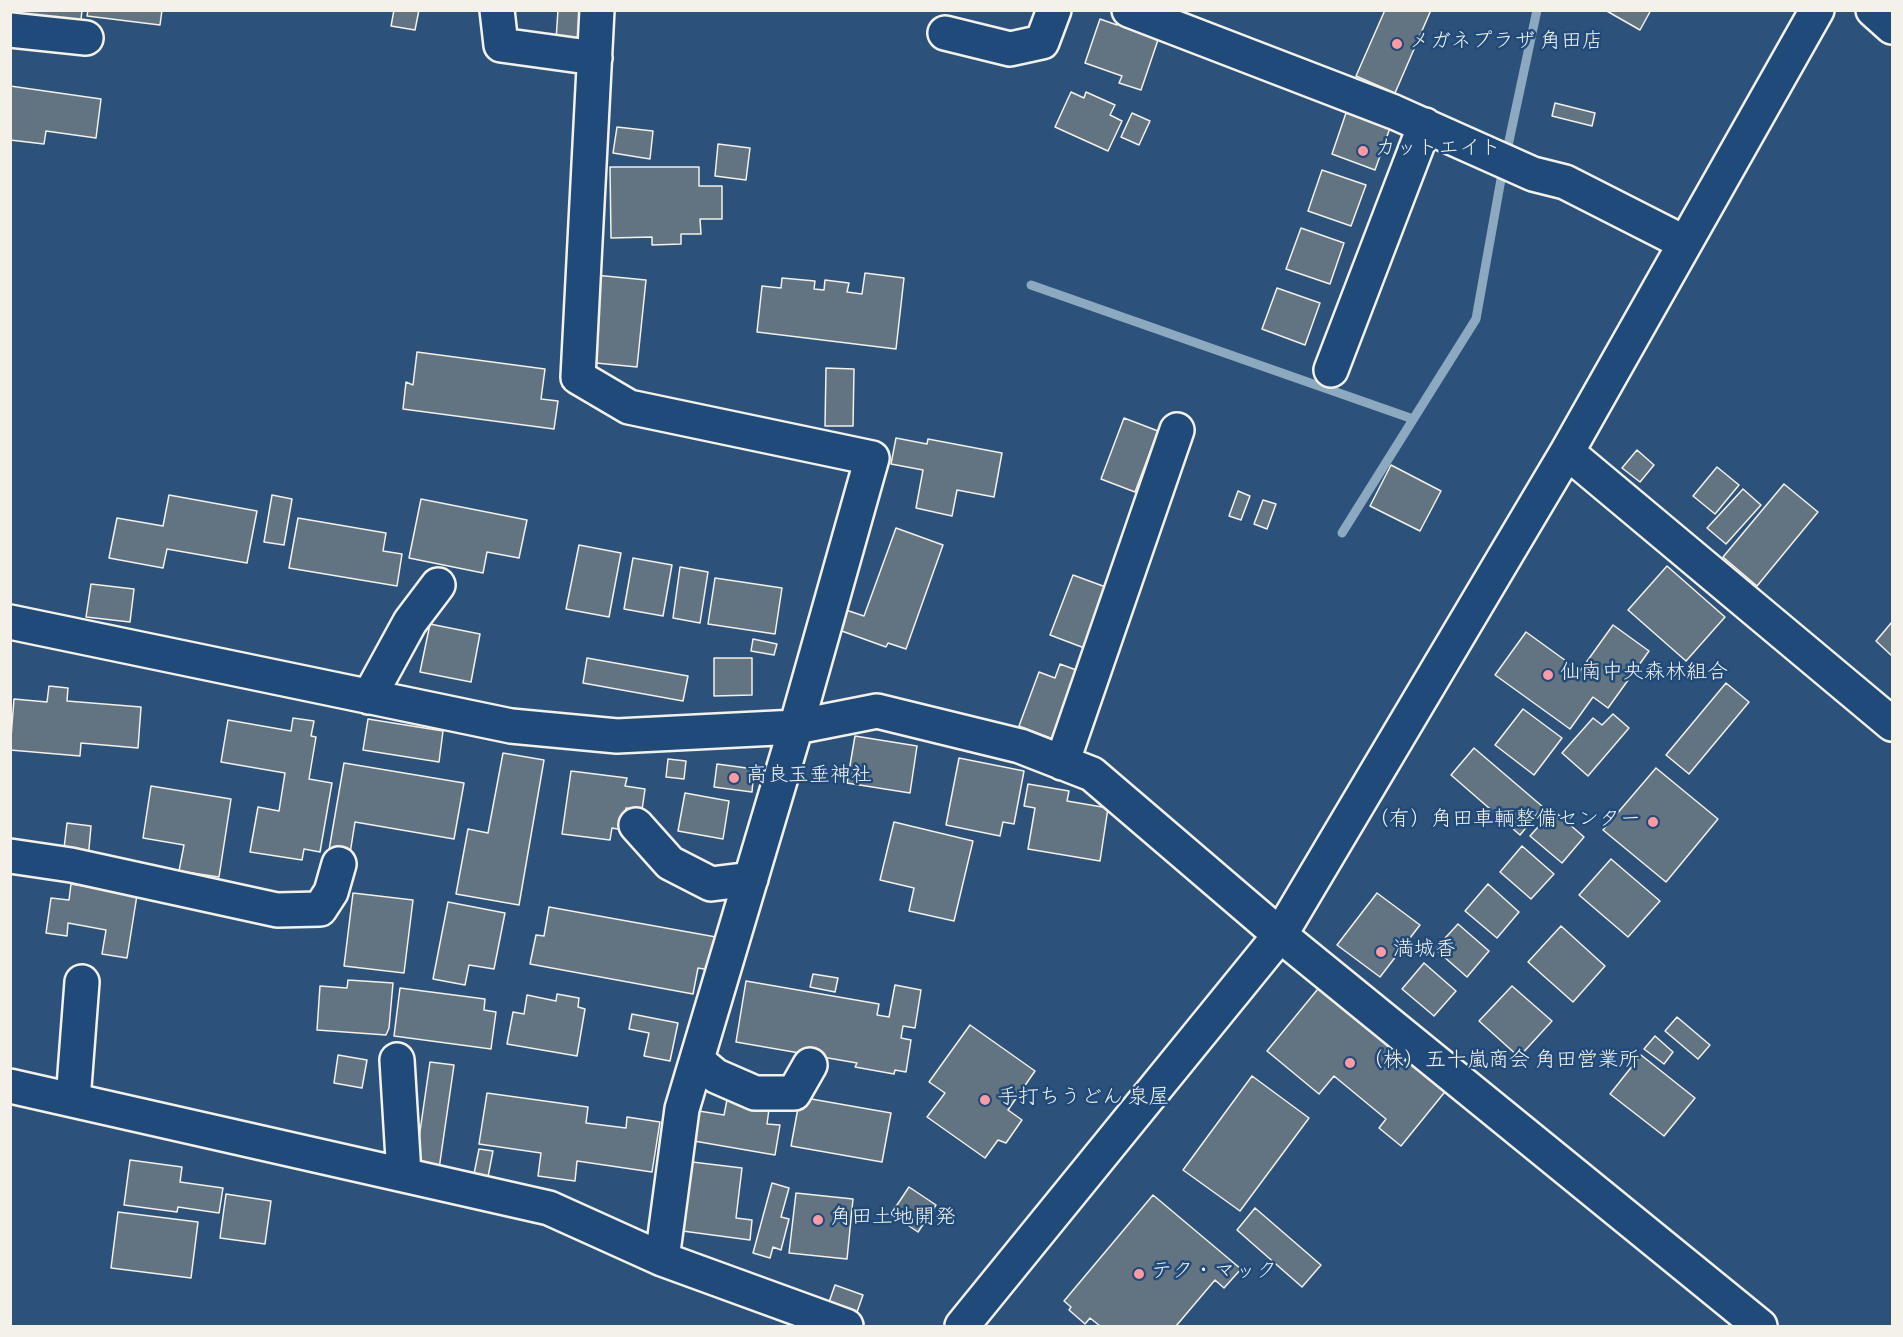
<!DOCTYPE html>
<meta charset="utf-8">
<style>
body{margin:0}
#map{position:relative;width:1903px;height:1337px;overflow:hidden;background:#2c527c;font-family:Dekko,sans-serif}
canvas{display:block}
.frame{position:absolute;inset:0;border:12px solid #f4f1e8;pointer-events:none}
</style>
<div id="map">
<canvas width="1903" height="1337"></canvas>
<div class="frame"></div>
</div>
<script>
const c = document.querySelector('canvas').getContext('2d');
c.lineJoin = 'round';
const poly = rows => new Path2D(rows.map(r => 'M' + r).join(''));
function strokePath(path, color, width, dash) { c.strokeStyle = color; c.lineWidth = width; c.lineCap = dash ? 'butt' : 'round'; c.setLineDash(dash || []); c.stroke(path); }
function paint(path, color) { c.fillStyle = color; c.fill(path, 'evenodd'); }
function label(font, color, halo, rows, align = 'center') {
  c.font = font + ' Dekko,"Klee One",sans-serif'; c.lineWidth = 5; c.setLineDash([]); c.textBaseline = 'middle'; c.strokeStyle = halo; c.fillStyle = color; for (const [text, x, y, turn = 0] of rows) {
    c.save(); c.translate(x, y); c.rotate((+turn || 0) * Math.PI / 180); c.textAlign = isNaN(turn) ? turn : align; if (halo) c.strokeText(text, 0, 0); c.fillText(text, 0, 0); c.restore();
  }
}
strokePath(poly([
 [1506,155,1537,10],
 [1031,285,1413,419],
 [1342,533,1476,319,1503,168]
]), '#8da9c0', 9);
const building = poly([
 [14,10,82,10,81,20,14,14,14,10],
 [88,10,162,10,160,25,87,16,88,10],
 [394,10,419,10,415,30,391,26,394,10],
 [558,10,586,10,584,42,556,40,558,10],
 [1385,10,1431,10,1395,93,1356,76,1385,10],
 [1605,10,1651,10,1640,30,1605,10],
 [1100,19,1117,25,1119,19,1156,32,1153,38,1158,40,1141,90,1119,83,1122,76,1085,63,1100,19],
 [10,86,101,99,96,138,46,131,44,144,10,140,10,86],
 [1071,92,1084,98,1086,92,1115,105,1110,115,1122,121,1108,151,1055,127,1071,92],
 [1555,103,1595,113,1592,126,1552,116,1555,103],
 [1132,113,1150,121,1139,145,1121,137,1132,113],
 [1346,113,1390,128,1375,170,1332,154,1346,113],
 [617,127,653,131,650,159,613,153,617,127],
 [718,144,750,148,746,180,715,176,718,144],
 [610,167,699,167,699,186,722,186,722,219,700,219,701,234,681,234,681,244,652,245,652,237,611,238,610,167],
 [1322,170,1366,185,1351,226,1308,211,1322,170],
 [1301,228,1344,243,1330,284,1286,269,1301,228],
 [865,273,904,278,896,349,757,332,762,286,781,288,782,278,815,281,814,289,824,290,825,280,849,283,847,292,862,294,865,273],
 [595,275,646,280,637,367,586,362,595,275],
 [1277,288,1320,303,1305,345,1262,329,1277,288],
 [417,352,545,369,541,399,558,401,554,429,403,409,406,382,413,385,417,352],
 [826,368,854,369,853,426,825,426,826,368],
 [1124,418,1158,431,1135,492,1101,479,1124,418],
 [896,438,927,444,928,439,1002,453,994,497,957,490,952,516,916,508,923,470,891,464,896,438],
 [1637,450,1654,465,1640,482,1622,468,1637,450],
 [1391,465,1441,491,1420,531,1370,506,1391,465],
 [1717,467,1739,485,1715,514,1693,496,1717,467],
 [1784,484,1818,512,1757,586,1723,557,1784,484],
 [1743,489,1761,505,1726,544,1707,528,1743,489],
 [1238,491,1250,496,1241,520,1229,516,1238,491],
 [169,495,257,511,247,563,167,549,163,568,109,558,117,518,163,526,169,495],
 [272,495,292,499,284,545,264,542,272,495],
 [421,499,527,520,519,558,487,552,483,573,409,558,421,499],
 [1263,500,1276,504,1267,529,1254,524,1263,500],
 [298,518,386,533,383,551,402,554,397,586,289,568,298,518],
 [896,528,943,545,906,649,888,643,886,647,839,630,846,610,864,616,896,528],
 [579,545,621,553,609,617,566,609,579,545],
 [633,558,672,565,663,616,624,609,633,558],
 [1667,566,1725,617,1686,661,1628,610,1667,566],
 [680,567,708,572,700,623,673,618,680,567],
 [1073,575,1111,589,1087,649,1050,635,1073,575],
 [715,578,782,588,775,634,708,624,715,578],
 [91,584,134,589,130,622,86,617,91,584],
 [1892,622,1892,656,1876,641,1892,622],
 [430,624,480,634,471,682,420,672,430,624],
 [1613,625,1649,651,1608,708,1593,697,1570,729,1495,675,1526,632,1580,671,1613,625],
 [753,639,777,644,774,655,751,651,753,639],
 [587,658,688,676,683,701,583,683,587,658],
 [714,658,752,658,752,695,714,696,714,658],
 [1060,664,1087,674,1061,742,1019,726,1039,672,1055,678,1060,664],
 [1726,683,1749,702,1689,774,1666,755,1726,683],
 [49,686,68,688,67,701,141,707,138,748,81,743,80,756,10,750,14,699,47,702,49,686],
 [1523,709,1562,738,1534,775,1495,745,1523,709],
 [1613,714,1629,728,1588,776,1562,753,1593,718,1602,725,1613,714],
 [293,718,314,721,311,736,316,737,309,779,332,783,320,852,304,849,302,860,250,852,258,807,279,811,285,773,221,762,228,720,291,731,293,718],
 [368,719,443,731,439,762,363,750,368,719],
 [855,736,917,746,910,793,847,783,855,736],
 [1474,748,1543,807,1520,835,1451,775,1474,748],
 [503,753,544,760,519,905,456,894,468,829,488,833,503,753],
 [959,758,1024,771,1014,824,1003,822,1000,836,946,825,959,758],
 [668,759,686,761,684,779,666,777,668,759],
 [344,763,464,783,454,839,355,822,349,860,328,856,344,763],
 [717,764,754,769,752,792,714,787,717,764],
 [1656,768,1718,819,1666,882,1603,830,1656,768],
 [571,771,627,778,625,786,645,789,642,810,626,808,623,830,612,828,610,840,562,834,571,771],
 [1028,784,1069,791,1067,801,1108,808,1100,861,1028,849,1035,808,1024,806,1028,784],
 [151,786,231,799,219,877,179,871,184,845,143,838,151,786],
 [685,793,729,801,723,839,678,831,685,793],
 [1553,810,1584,837,1562,863,1530,836,1553,810],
 [894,822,973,841,954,921,909,911,914,888,880,880,894,822],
 [67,823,91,826,88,860,63,857,67,823],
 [1522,846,1554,874,1531,899,1500,872,1522,846],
 [1611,859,1660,901,1628,937,1579,895,1611,859],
 [71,884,137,895,127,958,102,954,106,930,68,923,67,936,46,933,51,898,69,900,71,884],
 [1488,884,1519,912,1497,938,1465,911,1488,884],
 [353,893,413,900,404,973,344,966,353,893],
 [1377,893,1420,925,1380,977,1337,945,1377,893],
 [448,902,505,913,494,969,469,965,465,985,433,979,448,902],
 [549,907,716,937,710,970,698,968,693,994,530,964,536,935,544,936,549,907],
 [1458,924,1489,951,1467,977,1435,949,1458,924],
 [1561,926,1605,966,1573,1002,1528,962,1561,926],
 [1424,963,1456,991,1434,1016,1402,989,1424,963],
 [813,974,838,978,835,992,810,987,813,974],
 [348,980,393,983,389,1028,386,1035,317,1030,320,986,347,988,348,980],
 [746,981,879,1004,877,1015,889,1017,895,985,921,990,915,1028,903,1026,901,1038,911,1040,906,1072,895,1070,894,1074,855,1067,857,1063,736,1042,746,981],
 [1322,984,1448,1088,1401,1146,1379,1128,1386,1119,1334,1076,1319,1094,1267,1051,1322,984],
 [1512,986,1552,1021,1519,1057,1479,1021,1512,986],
 [400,988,485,999,484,1010,496,1012,491,1049,394,1036,400,988],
 [557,994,579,998,578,1007,585,1009,577,1056,507,1044,513,1012,524,1014,527,995,556,1001,557,994],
 [632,1014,678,1023,670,1061,644,1056,649,1033,629,1029,632,1014],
 [1677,1017,1710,1045,1698,1059,1665,1031,1677,1017],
 [970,1025,1035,1071,1008,1110,1022,1120,1006,1143,998,1140,985,1158,927,1117,945,1093,929,1082,970,1025],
 [1655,1036,1673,1052,1664,1064,1644,1049,1655,1036],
 [338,1055,367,1060,362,1088,334,1083,338,1055],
 [1641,1055,1695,1098,1664,1136,1610,1094,1641,1055],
 [430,1062,454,1065,439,1169,415,1166,430,1062],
 [1252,1076,1309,1118,1240,1211,1183,1170,1252,1076],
 [487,1093,588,1107,586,1123,626,1128,627,1117,660,1122,652,1172,577,1161,575,1181,538,1176,541,1153,479,1144,487,1093],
 [728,1095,770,1102,767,1124,780,1125,775,1155,694,1141,699,1111,724,1115,728,1095],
 [800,1097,891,1113,882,1162,791,1146,800,1097],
 [479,1149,493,1151,487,1182,473,1179,479,1149],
 [130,1160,182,1167,180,1182,223,1188,219,1213,178,1207,177,1212,124,1205,130,1160],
 [684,1161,742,1168,736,1218,752,1220,750,1240,675,1230,684,1161],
 [772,1183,789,1188,781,1217,789,1219,781,1250,773,1247,770,1258,753,1253,772,1183],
 [909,1187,936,1205,918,1232,891,1214,909,1187],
 [796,1193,853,1199,847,1259,789,1253,796,1193],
 [226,1194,271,1201,265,1244,220,1238,226,1194],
 [1153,1195,1241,1269,1224,1288,1215,1280,1176,1326,1100,1326,1090,1318,1085,1324,1069,1310,1071,1307,1064,1301,1153,1195],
 [1255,1208,1321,1265,1302,1287,1237,1230,1255,1208],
 [118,1212,198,1222,191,1278,111,1268,118,1212],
 [835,1285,863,1295,856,1315,828,1305,835,1285]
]);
paint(building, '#627382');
strokePath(building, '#f4f1e8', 1.5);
const minor = poly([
 [497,10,501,45,595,58],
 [597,10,578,377,629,407,872,458,796,727,682,1109,662,1259],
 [1129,10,1394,112,1533,174,1565,182,1685,243],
 [1873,10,1892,27],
 [10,30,86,38],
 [945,33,1010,49,1042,42,1054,10],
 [1331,370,1425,125],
 [1567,452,1892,724],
 [10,622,511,726,617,736,796,727,877,711,1020,746,1092,774,1280,935,1760,1326],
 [369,697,410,622,438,585],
 [1062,763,1177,430],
 [636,825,670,863,711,884,751,879],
 [10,856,71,865,277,910,320,909,331,892,339,864],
 [397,1060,404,1175],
 [697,1060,716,1076,755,1093,794,1093,810,1065],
 [10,1086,549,1208,662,1259,846,1326],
 [73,1100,82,982],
 [962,1326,1280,935,1567,452,1817,10]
]);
strokePath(minor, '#f4f1e8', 38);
strokePath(minor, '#1f4a7a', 33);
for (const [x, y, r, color] of [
 [1397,44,6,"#ff9aa2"],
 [1363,151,6,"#ff9aa2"],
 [1548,675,6,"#ff9aa2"],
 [734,778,6,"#ff9aa2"],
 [1653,822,6,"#ff9aa2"],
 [1381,952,6,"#ff9aa2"],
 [1350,1063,6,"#ff9aa2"],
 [985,1100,6,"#ff9aa2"],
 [818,1220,6,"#ff9aa2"],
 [1139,1274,6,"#ff9aa2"]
]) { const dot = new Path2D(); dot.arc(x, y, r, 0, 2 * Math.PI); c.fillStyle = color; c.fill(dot); strokePath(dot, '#1f4a7a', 2); }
label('21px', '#f4f1e8', '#1f4a7a', [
 ["メガネプラザ 角田店",1409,44],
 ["カットエイト",1375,151],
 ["仙南中央森林組合",1560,675],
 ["高良玉垂神社",746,778],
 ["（有）角田車輌整備センター",1641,822,"right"],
 ["満城香",1393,952],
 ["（株）五十嵐商会 角田営業所",1362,1063],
 ["手打ちうどん 泉屋",997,1100],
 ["角田土地開発",830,1220],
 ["テク・マック",1151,1274]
], 'left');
</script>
